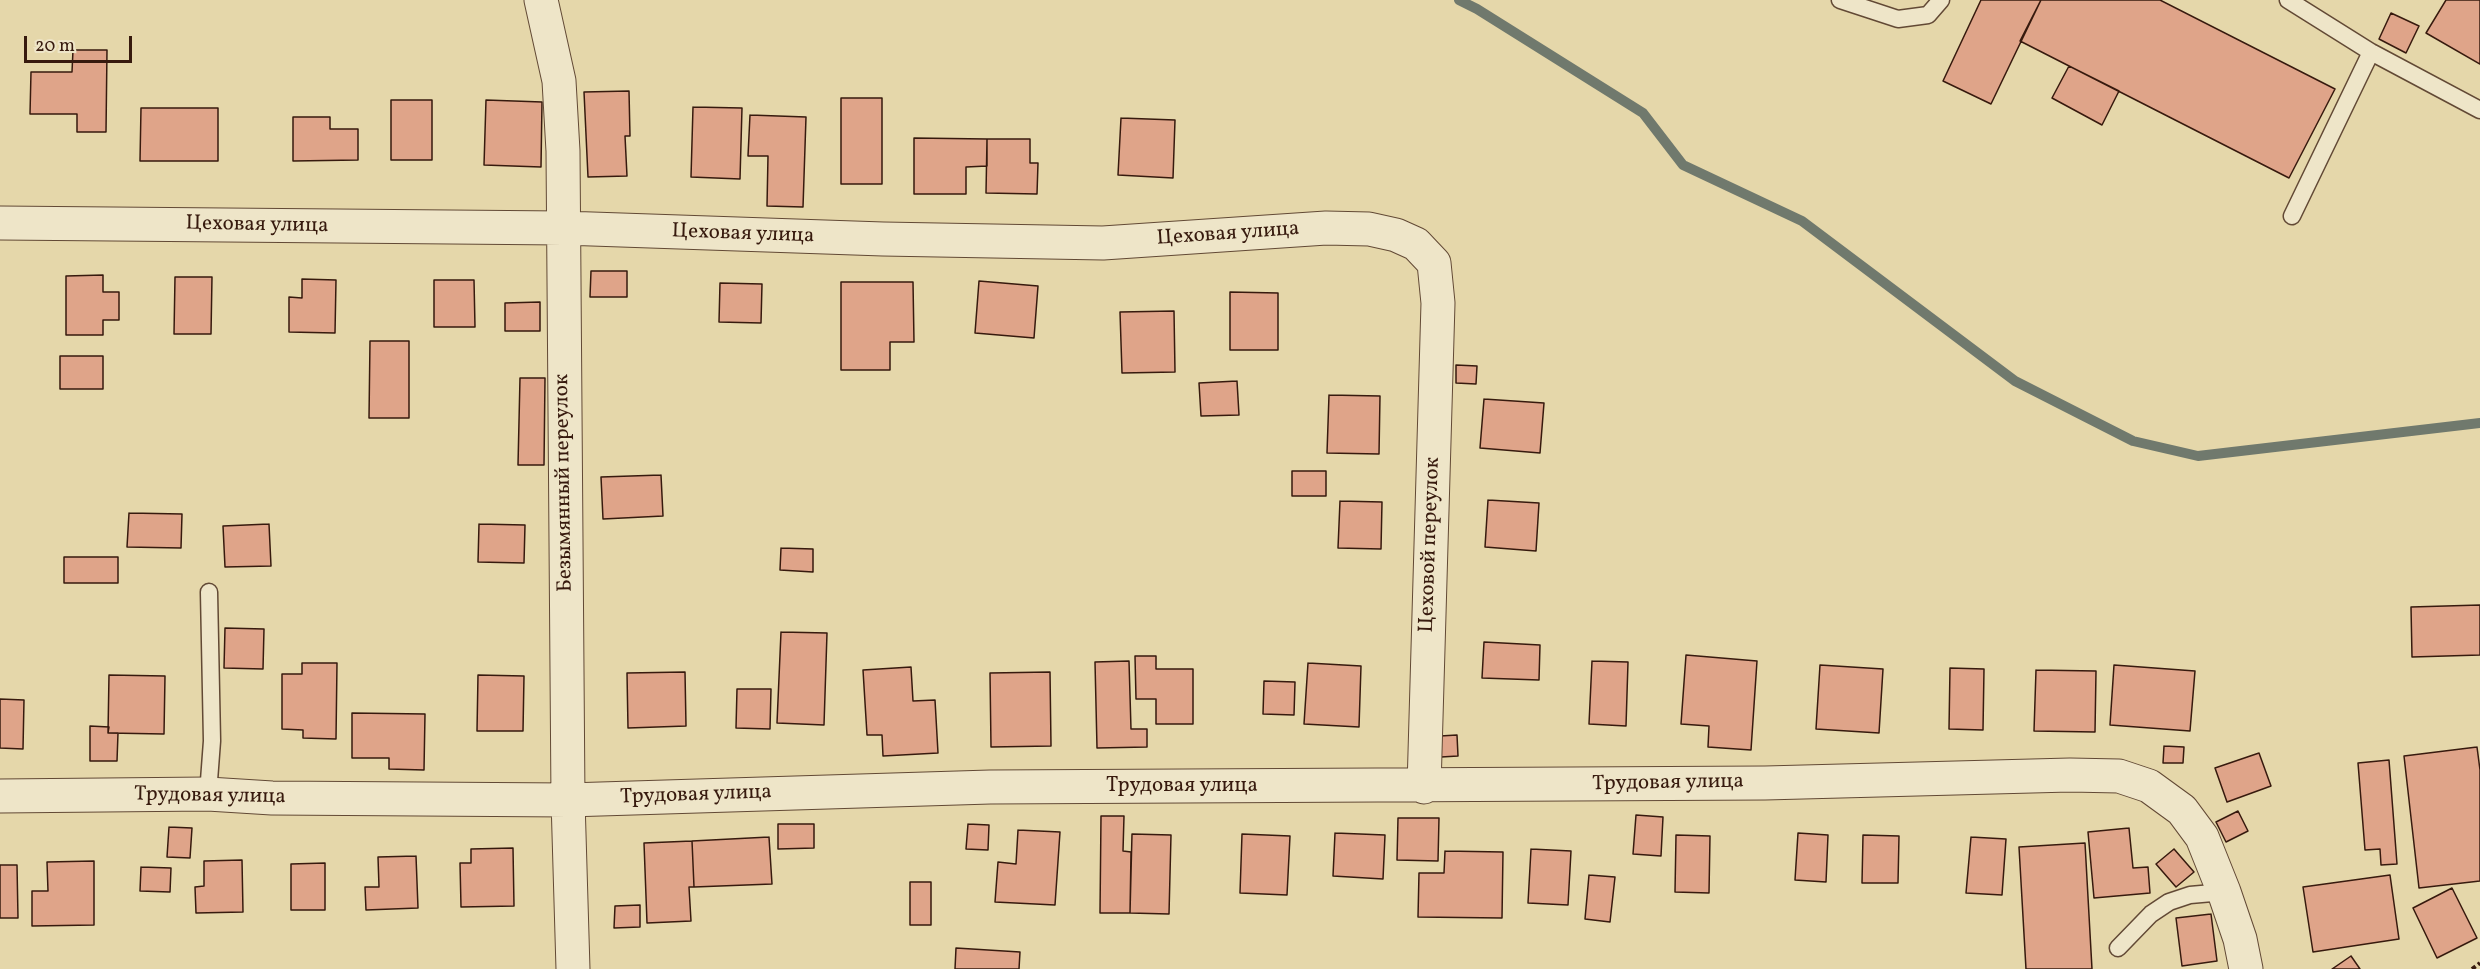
<!DOCTYPE html>
<meta charset="utf-8">
<style>
body{margin:0}
#map{position:relative;width:2480px;height:969px;overflow:hidden;background:#e5d7aa;font-family:Vollkorn,serif}
canvas{display:block}
.scale{position:absolute;left:24px;top:36px;width:108px;height:27px;box-sizing:border-box;border:3px solid #371a0e;border-top:0;padding-left:8px;font-size:18px;line-height:21px;white-space:nowrap;color:#371a0e;-webkit-text-stroke:4px #eee5c8;paint-order:stroke}
</style>
<div id="map">
<canvas width="2480" height="969"></canvas>
<div class="scale">20 m</div>
</div>
<script>
const c = document.querySelector('canvas').getContext('2d');
c.lineJoin = 'round';
const poly = rows => new Path2D(rows.map(r => 'M' + r).join(''));
function strokePath(path, color, width, dash) { c.strokeStyle = color; c.lineWidth = width; c.lineCap = dash ? 'butt' : 'round'; c.setLineDash(dash || []); c.stroke(path); }
function paint(path, color) { c.fillStyle = color; c.fill(path, 'evenodd'); }
function label(font, color, halo, rows, align = 'center') {
  c.font = font + ' Vollkorn,serif'; c.lineWidth = 6; c.setLineDash([]); c.textBaseline = 'middle'; c.strokeStyle = halo; c.fillStyle = color; for (const [text, x, y, turn = 0] of rows) {
    c.save(); c.translate(x, y); c.rotate((+turn || 0) * Math.PI / 180); c.textAlign = isNaN(turn) ? turn : align; if (halo) c.strokeText(text, 0, 0); c.fillText(text, 0, 0); c.restore();
  }
}
strokePath(poly([
 [1459,0,1477,9,1643,113,1683,165,1802,221,2015,381,2133,441,2198,456,2480,423]
]), '#70796d', 10);
const building = poly([
 [1981,0,2041,0,1991,104,1943,81,1981,0],
 [2041,0,2160,0,2335,89,2289,178,2020,41,2041,0],
 [2446,0,2480,0,2480,64,2426,33,2446,0],
 [2391,13,2419,26,2406,53,2379,39,2391,13],
 [73,50,107,50,106,132,77,132,77,114,30,114,31,72,72,72,73,50],
 [2069,66,2119,91,2102,125,2052,98,2069,66],
 [629,91,630,136,625,136,627,176,588,177,584,92,629,91],
 [841,98,882,98,882,184,841,184,841,98],
 [391,100,432,100,432,160,391,160,391,100],
 [486,100,542,102,541,167,484,165,486,100],
 [693,107,742,108,740,179,691,177,693,107],
 [141,108,218,108,218,161,140,161,141,108],
 [750,115,806,117,803,207,767,206,768,156,748,156,750,115],
 [293,117,330,117,330,129,358,129,358,160,293,161,293,117],
 [1121,118,1175,120,1173,178,1118,175,1121,118],
 [914,138,987,139,987,166,966,167,966,194,914,194,914,138],
 [987,139,1030,139,1030,163,1038,163,1037,194,986,193,987,139],
 [591,271,627,271,627,297,590,297,591,271],
 [103,275,103,292,119,292,119,320,103,320,103,335,66,335,66,276,103,275],
 [175,277,212,277,211,334,174,334,175,277],
 [302,279,336,280,335,333,289,332,289,297,302,298,302,279],
 [434,280,474,280,475,327,434,327,434,280],
 [979,281,1038,286,1034,338,975,333,979,281],
 [841,282,913,282,914,342,890,342,890,370,841,370,841,282],
 [720,283,762,284,761,323,719,322,720,283],
 [1230,292,1278,293,1278,350,1230,350,1230,292],
 [540,302,540,331,505,331,505,303,540,302],
 [1174,311,1175,372,1122,373,1120,312,1174,311],
 [370,341,409,341,409,418,369,418,370,341],
 [60,356,103,356,103,389,60,389,60,356],
 [1456,365,1477,366,1476,384,1456,383,1456,365],
 [520,378,545,378,544,465,518,465,520,378],
 [1237,381,1239,415,1201,416,1199,383,1237,381],
 [1329,395,1380,396,1379,454,1327,453,1329,395],
 [1484,399,1544,403,1540,453,1480,448,1484,399],
 [1292,471,1326,471,1326,496,1292,496,1292,471],
 [661,475,663,516,603,519,601,477,661,475],
 [1488,500,1539,503,1536,551,1485,547,1488,500],
 [1340,501,1382,502,1381,549,1338,548,1340,501],
 [129,513,182,514,181,548,127,547,129,513],
 [269,524,271,566,225,567,223,526,269,524],
 [479,524,525,525,524,563,478,562,479,524],
 [781,548,813,549,813,572,780,570,781,548],
 [64,557,118,557,118,583,64,583,64,557],
 [2480,605,2480,655,2412,657,2411,607,2480,605],
 [225,628,264,629,263,669,224,668,225,628],
 [781,632,827,633,824,725,777,723,781,632],
 [1484,642,1540,645,1539,680,1482,678,1484,642],
 [1686,655,1757,661,1751,750,1708,747,1709,726,1681,724,1686,655],
 [1135,656,1156,656,1156,669,1193,669,1193,724,1156,724,1156,699,1136,699,1135,656],
 [1129,661,1131,729,1147,729,1147,747,1097,748,1095,662,1129,661],
 [1592,661,1628,662,1626,726,1589,724,1592,661],
 [302,663,337,663,336,739,303,738,303,730,282,729,282,674,302,674,302,663],
 [1308,663,1361,666,1359,727,1304,724,1308,663],
 [1820,665,1883,669,1879,733,1816,729,1820,665],
 [2114,665,2195,671,2190,731,2110,725,2114,665],
 [911,667,913,701,935,700,938,753,883,756,882,735,867,735,863,670,911,667],
 [1950,668,1984,669,1983,730,1949,729,1950,668],
 [2036,670,2096,671,2095,732,2034,731,2036,670],
 [685,672,686,726,628,728,627,673,685,672],
 [1050,672,1051,746,991,747,990,673,1050,672],
 [109,675,165,676,164,734,108,733,109,675],
 [478,675,524,676,523,731,477,731,478,675],
 [1264,681,1295,682,1294,715,1263,714,1264,681],
 [737,689,771,689,770,729,736,728,737,689],
 [0,699,24,700,23,749,0,748,0,699],
 [352,713,425,714,424,770,389,769,389,758,352,758,352,713],
 [90,726,109,727,108,733,118,733,117,761,90,761,90,726],
 [1457,735,1458,756,1441,757,1440,736,1457,735],
 [2164,746,2184,747,2183,763,2163,763,2164,746],
 [2477,747,2480,770,2480,881,2419,888,2404,756,2477,747],
 [2259,753,2271,786,2227,802,2215,768,2259,753],
 [2389,760,2397,864,2381,865,2380,849,2365,850,2358,763,2389,760],
 [2238,811,2248,831,2226,842,2216,822,2238,811],
 [1636,815,1663,817,1661,856,1633,854,1636,815],
 [1101,816,1124,816,1123,851,1131,852,1130,913,1100,913,1101,816],
 [1398,818,1439,818,1438,861,1397,860,1398,818],
 [778,824,814,824,814,848,778,849,778,824],
 [968,824,989,825,988,850,966,849,968,824],
 [169,827,192,828,190,858,167,857,169,827],
 [2129,828,2133,868,2148,867,2150,893,2094,898,2088,832,2129,828],
 [1018,830,1060,832,1055,905,995,902,998,862,1016,864,1018,830],
 [1335,833,1385,835,1383,879,1333,876,1335,833],
 [1798,833,1828,835,1826,882,1795,880,1798,833],
 [1132,834,1171,835,1169,914,1130,913,1132,834],
 [1242,834,1290,836,1287,895,1240,893,1242,834],
 [1676,835,1710,836,1709,893,1675,892,1676,835],
 [1863,835,1899,836,1898,883,1862,883,1863,835],
 [769,837,772,884,694,887,692,841,769,837],
 [1971,837,2006,839,2002,895,1966,893,1971,837],
 [692,841,694,887,689,887,691,921,647,923,644,843,692,841],
 [2085,843,2092,969,2026,969,2019,847,2085,843],
 [513,848,514,906,461,907,460,863,471,863,471,849,513,848],
 [1531,849,1571,851,1568,905,1528,903,1531,849],
 [2174,849,2194,872,2176,887,2156,864,2174,849],
 [1445,851,1503,852,1502,918,1418,917,1419,873,1444,873,1445,851],
 [416,856,418,908,366,910,365,887,379,887,378,857,416,856],
 [242,860,243,912,196,913,195,887,204,886,204,861,242,860],
 [94,861,94,925,32,926,32,891,48,891,47,862,94,861],
 [325,863,325,910,291,910,291,864,325,863],
 [0,865,17,865,18,918,0,918,0,865],
 [141,867,171,868,170,892,140,891,141,867],
 [1589,875,1615,877,1610,922,1585,919,1589,875],
 [2390,875,2399,939,2313,952,2303,887,2390,875],
 [910,882,931,882,931,925,910,925,910,882],
 [2452,888,2477,938,2437,958,2413,908,2452,888],
 [640,905,640,927,614,928,615,906,640,905],
 [2211,914,2217,961,2182,966,2176,918,2211,914],
 [956,948,1020,952,1019,969,955,969,956,948],
 [2351,956,2360,969,2332,969,2351,956]
]);
paint(building, '#dfa489');
strokePath(building, '#371a0e', 1.5);
const lane = poly([
 [1840,0,1898,19,1928,15,1941,0],
 [2288,0,2371,52,2480,110],
 [2292,216,2371,52],
 [208,794,212,741,209,592],
 [2118,948,2151,914,2169,902,2190,895,2224,892]
]);
const street = poly([
 [541,0,559,81,563,151,568,800,573,969],
 [0,223,563,228,883,239,1103,243,1326,228,1369,229,1396,235,1416,244,1434,263,1438,303,1424,787],
 [0,796,208,794,272,798,568,800,990,787,1765,783,2070,775,2119,776,2149,786,2182,810,2202,837,2224,892,2240,939,2246,969]
]);
strokePath(lane, '#624935', 19);
strokePath(street, '#624935', 35);
strokePath(poly([
 [2472,969,2480,963]
]), '#371a0e', 4, [4.5, 3]);
strokePath(lane, '#eee5c8', 16);
strokePath(street, '#eee5c8', 33);
label('21px', '#371a0e', '#eee5c8', [
 ["Цеховая улица",257,226,1],
 ["Цеховая улица",743,235,2],
 ["Цеховая улица",1228,235,-4],
 ["Безымянный переулок",565,483,-91],
 ["Цеховой переулок",1431,545,-88],
 ["Трудовая улица",1668,784,-1],
 ["Трудовая улица",1182,787],
 ["Трудовая улица",696,796,-2],
 ["Трудовая улица",210,797,1]
]);
</script>
